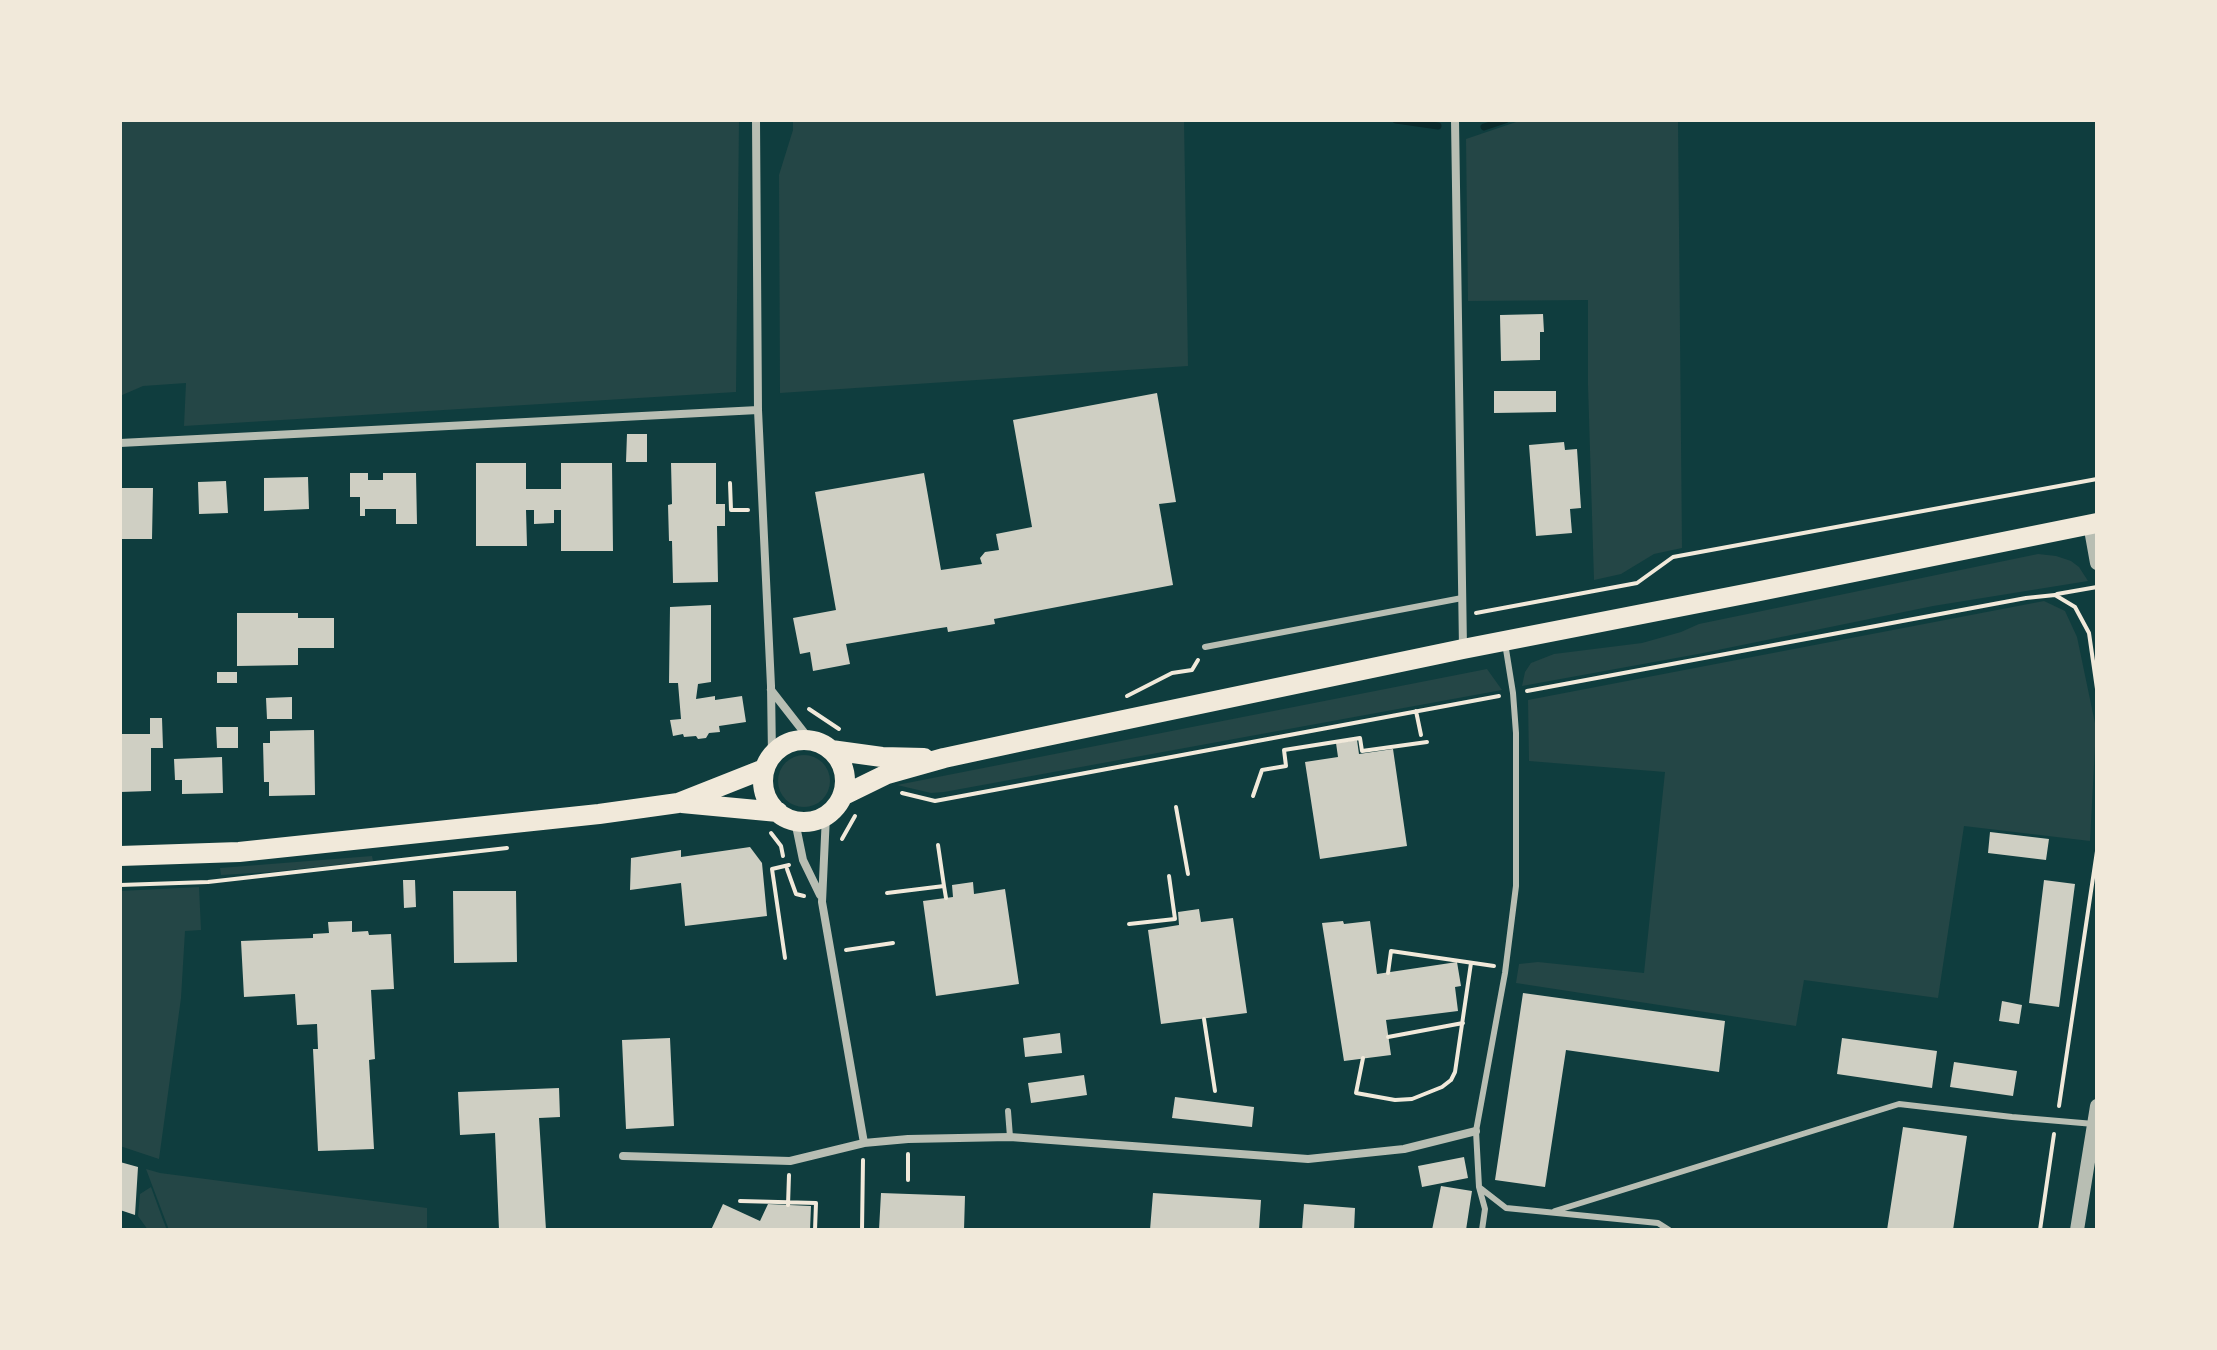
<!DOCTYPE html>
<style>
body{margin:0}
#map{position:relative;width:2217px;height:1350px;overflow:hidden;background:#0f3d3e;font-family:"Archivo Narrow",sans-serif}
canvas{display:block}
.frame{position:absolute;inset:0;border:122px solid #f1e9da;pointer-events:none}
</style>
<div id="map">
<canvas width="2217" height="1350"></canvas>
<div class="frame"></div>
</div>
<script>
const c = document.querySelector('canvas').getContext('2d');
c.lineJoin = 'round';
function paint(path, color) { c.fillStyle = color; c.fill(path, 'evenodd'); }
const poly = rows => new Path2D(rows.map(r => 'M' + r).join(''));
function strokePath(path, color, width, dash) { c.strokeStyle = color; c.lineWidth = width; c.lineCap = dash ? 'butt' : 'round'; c.setLineDash(dash || []); c.stroke(path); }
paint(poly([
 [120,120,739,120,736,392,184,426,186,383,143,386,120,396],
 [793,120,1184,120,1188,366,780,393,779,175,793,130],
 [1522,120,1678,120,1682,548,1654,554,1621,574,1594,580,1588,385,1588,300,1468,301,1466,139],
 [2038,554,2056,556,2071,561,2079,567,2088,581,1933,606,1698,654,1522,686,1525,672,1531,663,1554,654,1642,643,1681,632,1699,624],
 [2044,601,2065,611,2077,637,2096,728,2090,841,1964,826,1938,998,1804,980,1796,1026,1516,983,1519,964,1538,962,1644,973,1665,772,1529,761,1528,700],
 [1487,669,1502,690,944,792,931,793,897,785],
 '778 781a26 26 0 1 1 52 0a26 26 0 1 1-52 0Z',
 [372,856,373,861,271,872,221,875,220,868],
 [199,887,201,930,185,931,181,998,159,1159,120,1146,120,891],
 [146,1169,160,1173,427,1208,427,1230,169,1230],
 [151,1187,163,1220,167,1230,148,1230,138,1216,140,1194]
]), '#244646');
strokePath(poly([
 [1396,120,1438,126],
 [1484,127,1505,120]
]), '#0a2a2b', 7);
paint(poly([
 [1543,314,1544,332,1540,332,1540,360,1501,361,1500,315],
 [1494,391,1556,391,1556,412,1494,413],
 [1157,393,1176,502,1159,504,1173,585,994,619,995,624,948,632,947,627,934,629,846,644,850,664,813,671,810,652,800,654,793,618,836,610,815,492,924,473,941,570,982,564,980,558,985,552,999,550,996,534,1032,527,1013,420],
 [627,434,647,434,647,462,626,462],
 [1564,442,1565,450,1577,449,1581,508,1570,509,1572,533,1536,536,1529,445],
 [476,463,526,463,526,489,561,489,561,463,612,463,613,551,561,551,561,510,554,510,554,523,534,524,534,510,526,510,527,546,476,546],
 [671,463,716,463,716,504,725,504,725,526,717,526,718,582,673,583,672,541,669,541,668,505,672,504],
 [350,473,368,473,368,480,383,480,383,473,416,473,417,524,396,524,396,509,365,509,365,516,360,516,360,497,350,497],
 [308,477,309,509,264,511,264,478],
 [226,481,228,513,199,514,198,482],
 [120,488,153,488,152,539,120,539],
 [711,605,711,682,698,684,696,699,715,696,715,700,742,696,746,722,719,726,720,732,709,733,706,738,698,739,696,736,684,737,683,734,673,736,670,720,681,719,678,683,669,683,670,607],
 [237,613,298,613,298,618,334,618,334,648,298,648,298,665,237,666],
 [217,672,237,672,237,683,217,683],
 [292,697,292,719,267,719,266,698],
 [150,718,162,718,163,748,151,748,151,791,120,792,120,734,150,734],
 [216,727,238,727,238,748,217,748],
 [314,730,315,795,269,796,269,782,264,782,263,743,270,743,270,731],
 [1357,740,1359,754,1393,749,1407,846,1320,859,1305,762,1338,757,1336,743],
 [222,757,223,793,182,794,182,780,175,780,174,759],
 [1990,832,2049,839,2046,860,1988,853],
 [750,847,762,863,767,916,685,926,681,883,630,890,631,858,681,850,681,857],
 [403,880,415,880,416,907,404,908],
 [2044,880,2075,884,2059,1007,2029,1003],
 [973,882,974,894,1005,889,1019,984,936,996,923,901,953,897,952,885],
 [453,891,516,891,517,962,454,963],
 [1199,909,1201,922,1233,918,1247,1013,1161,1024,1148,930,1179,925,1178,912],
 [352,921,352,932,368,931,369,935,391,934,394,989,371,990,375,1059,369,1060,374,1149,318,1151,313,1049,318,1049,317,1024,297,1025,295,994,244,997,241,941,313,938,313,934,329,933,328,922],
 [1343,921,1344,924,1370,921,1377,974,1457,962,1461,986,1455,987,1458,1011,1386,1020,1391,1055,1344,1061,1322,923],
 [1523,993,1725,1021,1719,1072,1566,1050,1545,1187,1495,1180],
 [2002,1001,2022,1005,2019,1024,1999,1021],
 [1060,1033,1062,1053,1025,1057,1023,1038],
 [670,1038,674,1126,626,1129,622,1040],
 [1842,1038,1937,1051,1932,1088,1837,1074],
 [1954,1062,2017,1071,2013,1096,1950,1087],
 [1084,1075,1087,1095,1031,1103,1028,1083],
 [559,1088,560,1117,539,1118,546,1230,499,1230,495,1133,460,1135,458,1092],
 [1175,1097,1254,1107,1252,1127,1172,1118],
 [1903,1127,1967,1136,1953,1230,1887,1230],
 [1464,1157,1468,1178,1422,1187,1418,1166],
 [120,1162,138,1167,135,1215,120,1210],
 [1441,1186,1472,1191,1466,1230,1432,1230],
 [881,1193,965,1196,964,1230,879,1230],
 [1153,1193,1261,1200,1259,1230,1150,1230],
 [723,1204,760,1221,768,1204,811,1206,810,1230,711,1230],
 [1304,1204,1355,1208,1354,1230,1302,1230]
]), '#cfcfc3');
strokePath(poly([
 [730,483,731,510,748,510],
 [2057,594,2097,587],
 [1476,613,1637,583,1673,557,2097,479],
 [1527,691,2026,598,2055,595,2075,607,2089,633,2097,689],
 [1127,696,1172,673,1192,670,1198,660],
 [809,709,839,729],
 [1416,711,1421,735],
 [902,793,935,801,1499,696],
 [1253,796,1262,770,1286,766,1284,750,1360,738,1362,751,1427,742],
 [1176,807,1188,874],
 [771,833,781,846,783,856],
 [842,839,855,816],
 [787,869,796,894,804,896],
 [120,885,208,882,507,848],
 [944,886,946,898],
 [887,893,944,886,938,845],
 [1129,924,1175,919,1169,876],
 [846,950,893,943],
 [785,958,772,869,789,865],
 [1388,973,1391,951,1494,966],
 [1204,1019,1215,1091],
 [1388,1037,1463,1023],
 [1363,1058,1356,1093,1395,1100,1412,1099,1442,1087,1451,1080,1455,1072,1471,963],
 [2059,1106,2097,851],
 [908,1154,908,1180],
 [740,1201,816,1203,815,1230],
 [788,1205,789,1175],
 [862,1230,863,1160],
 [2040,1230,2054,1134]
]), '#f1e9da', 4);
strokePath(poly([
 [1505,643,1513,693,1516,733,1516,886,1505,973,1476,1131,1479,1187,1506,1208,1658,1223,1669,1230],
 [1205,647,1462,598],
 [1008,1111,1010,1137],
 [1479,1187,1485,1209,1482,1230],
 [1555,1211,1899,1104,2012,1117,2094,1124]
]), '#b8beb3', 6);
strokePath(poly([
 [756,120,758,410,771,686,772,756],
 [1455,120,1463,648],
 [120,443,758,410],
 [771,690,810,740],
 [826,815,822,902,864,1143],
 [795,821,803,860,820,895],
 [623,1156,790,1161,864,1143,908,1139,1010,1137,1308,1159,1404,1149,1476,1131]
]), '#b8beb3', 8);
strokePath(poly([
 [2090,524,2097,563],
 [2077,1230,2097,1106]
]), '#b8beb3', 14);
strokePath(poly([
 '763 781a41 41 0 1 1 82 0a41 41 0 1 1-82 0Z',
 [831,750,882,757,924,758],
 [842,796,887,774,944,758,1023,741,1463,649,1755,592,2097,523],
 [682,803,778,812],
 [120,856,239,852,599,814,678,803,764,769]
]), '#f1e9da', 20);
</script>
